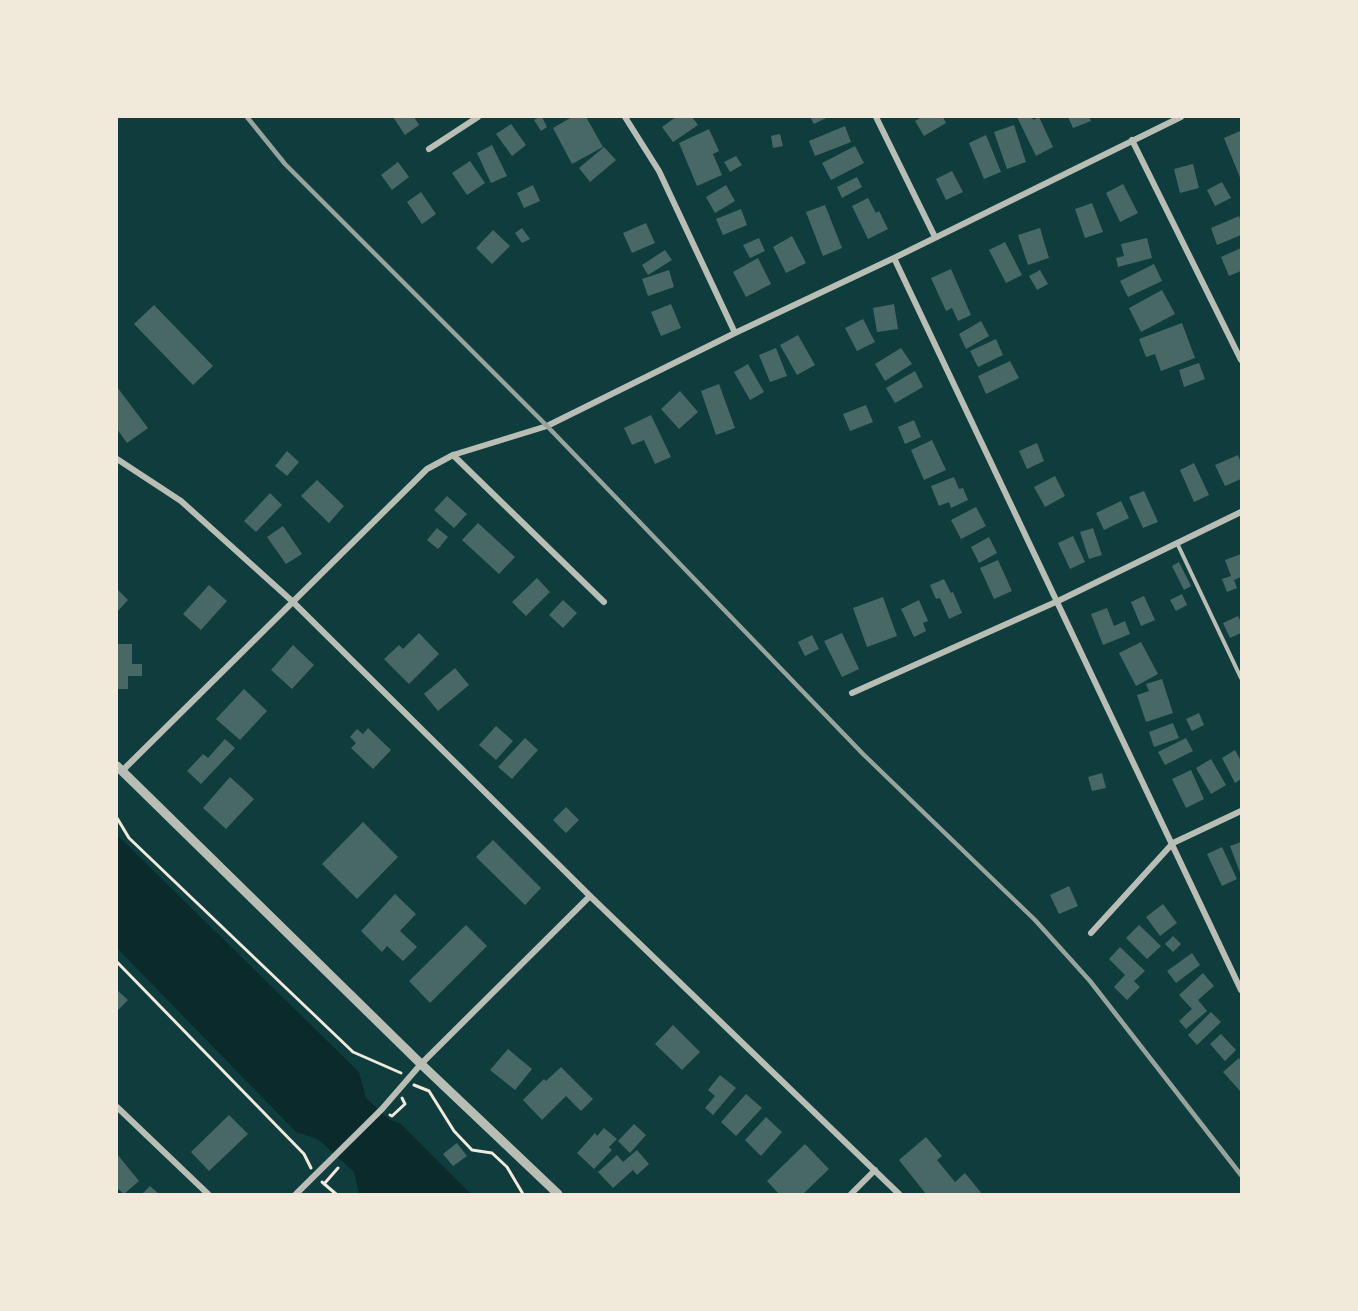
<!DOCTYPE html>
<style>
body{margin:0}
#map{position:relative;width:1358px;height:1311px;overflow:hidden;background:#0f3d3e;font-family:Karla,sans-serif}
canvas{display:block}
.frame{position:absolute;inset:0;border:118px solid #f1e9da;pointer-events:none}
</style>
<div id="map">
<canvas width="1358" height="1311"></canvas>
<div class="frame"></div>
</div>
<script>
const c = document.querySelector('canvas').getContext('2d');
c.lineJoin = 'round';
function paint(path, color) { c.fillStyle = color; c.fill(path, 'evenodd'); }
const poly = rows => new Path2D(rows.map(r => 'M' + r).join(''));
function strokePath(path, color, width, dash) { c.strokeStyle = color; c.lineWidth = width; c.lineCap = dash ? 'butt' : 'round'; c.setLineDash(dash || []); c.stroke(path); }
paint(poly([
 [117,835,359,1072,366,1098,390,1120,400,1123,471,1194,359,1194,354,1172,318,1139,296,1132,117,948]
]), '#0a2a2b');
paint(poly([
 [393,117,414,117,419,125,405,135],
 [539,117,542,117,547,127,541,131,534,120],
 [572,117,586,117,603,147,572,164,553,128],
 [676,117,692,117,698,125,673,142,662,127],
 [810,117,828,117,814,124],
 [922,117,943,117,946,123,924,136,915,121],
 [1017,117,1032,117,1033,120,1039,117,1053,147,1036,156],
 [1068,117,1089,117,1091,121,1073,128],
 [511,124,526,145,512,156,496,134],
 [1014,125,1026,162,1007,169,994,132],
 [845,126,851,142,815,156,809,141],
 [709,129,719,151,713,154,722,175,697,186,679,143],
 [1240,131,1241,133,1241,180,1224,138],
 [780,134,783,146,773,148,771,136],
 [986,135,1001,172,984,179,969,143],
 [492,145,507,176,491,183,477,153],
 [855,146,864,163,831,180,822,163],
 [604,147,616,160,590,182,579,168],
 [736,156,742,165,730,172,724,162],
 [470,161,485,183,467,195,452,173],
 [398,162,409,177,392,190,381,175],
 [1193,164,1199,188,1180,193,1174,169],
 [952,171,963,192,946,200,936,179],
 [857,177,862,187,842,198,837,187],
 [1222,182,1231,198,1215,206,1207,190],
 [1123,184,1138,213,1120,222,1106,193],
 [533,185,540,201,524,208,517,193],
 [726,185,735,201,715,213,706,197],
 [421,192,436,214,422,224,407,202],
 [868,198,876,213,879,211,888,229,868,239,852,206],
 [1092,203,1103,232,1085,238,1075,209],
 [825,205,842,248,823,256,806,212],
 [741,209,747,225,723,235,716,219],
 [1239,216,1241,222,1241,235,1217,245,1211,228],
 [646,223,655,243,632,253,623,233],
 [522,228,530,239,522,243,515,233],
 [1040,228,1049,258,1028,265,1018,235],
 [493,230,510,246,492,264,476,248],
 [792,236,806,263,786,273,773,247],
 [759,238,765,251,750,258,743,245],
 [1147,238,1152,258,1118,267,1116,258,1124,256,1121,244],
 [1005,242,1022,275,1006,283,989,250],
 [1241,248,1241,271,1229,276,1221,257],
 [665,250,672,260,648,275,642,265],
 [758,258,771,284,746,297,733,272],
 [1154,264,1162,281,1128,297,1120,281],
 [951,269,971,315,958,321,952,308,946,311,931,278],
 [669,270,674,287,648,296,642,279],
 [1040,270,1048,284,1037,290,1029,276],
 [1162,290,1175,314,1141,332,1129,308],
 [671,304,681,328,661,336,651,312],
 [894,304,898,329,877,332,873,308],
 [154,305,213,366,193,385,134,324],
 [863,319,875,342,857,351,845,328],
 [981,321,989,336,966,349,959,334],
 [1182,323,1195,358,1161,371,1155,354,1146,357,1139,339],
 [798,335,815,365,797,375,780,345],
 [996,339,1003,355,978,367,970,351],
 [776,348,787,376,770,382,759,355],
 [901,348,912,364,885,381,875,364],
 [1010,361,1019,378,986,394,978,376],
 [1199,363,1205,379,1184,387,1179,370],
 [748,364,764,392,750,400,734,372],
 [915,371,923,387,895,403,886,388],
 [719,384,735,428,716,435,701,391],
 [117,387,148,428,127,443,117,429],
 [680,391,698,412,679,429,661,409],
 [866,405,873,422,850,431,843,414],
 [651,415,671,457,655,464,644,440,632,445,624,428],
 [914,420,921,437,905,444,898,427],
 [932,440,946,470,924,480,911,450],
 [1037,443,1044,461,1027,469,1019,451],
 [287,451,299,462,287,476,275,466],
 [1238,455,1241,463,1241,479,1225,486,1215,465],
 [1194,463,1209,495,1194,502,1180,470],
 [1055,476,1065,496,1045,507,1034,487],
 [954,477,959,489,963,488,968,500,951,508,949,502,939,506,931,486],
 [317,480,344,506,329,523,301,496],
 [1144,491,1158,522,1143,528,1129,497],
 [270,493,282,505,256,532,244,521],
 [447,496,467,514,454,528,434,510],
 [1121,501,1129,518,1104,530,1096,513],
 [976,507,986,526,961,539,951,520],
 [478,523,515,557,499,574,462,540],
 [283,526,302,554,286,564,267,537],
 [437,528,448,537,438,549,427,540],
 [1093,528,1102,555,1089,559,1080,532],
 [1073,536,1085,562,1070,569,1058,543],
 [989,537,997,553,979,563,971,547],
 [1241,554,1241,577,1234,580,1237,588,1227,592,1222,579,1231,576,1225,560],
 [998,560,1012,591,994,599,980,568],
 [1179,562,1191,586,1184,590,1172,566],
 [537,578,550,592,526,616,512,602],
 [944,579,951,593,953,592,962,613,949,619,940,598,936,599,930,585],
 [209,585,227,601,201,630,183,614],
 [117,589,128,600,117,612],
 [1182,594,1187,605,1176,611,1170,600],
 [1144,596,1155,620,1141,626,1131,602],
 [883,597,897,636,867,647,853,608],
 [563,600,577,613,563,628,549,615],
 [919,600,928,621,923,623,926,631,914,637,901,609],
 [1107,608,1114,626,1125,621,1130,634,1103,645,1091,614],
 [1238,616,1241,622,1241,633,1230,638,1223,623],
 [419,633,439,654,409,684,384,659,399,645,403,649],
 [842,633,859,669,842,677,824,641],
 [812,635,819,649,805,656,798,642],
 [1141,642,1158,674,1136,686,1119,653],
 [117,644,132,644,132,664,142,664,142,676,128,676,128,689,117,689],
 [293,645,314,665,292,689,271,670],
 [455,668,469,685,438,711,424,694],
 [1162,679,1173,713,1146,722,1137,695,1149,691,1146,684],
 [244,689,267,711,240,740,216,719],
 [1199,713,1204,725,1192,731,1186,719],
 [1173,723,1179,738,1154,747,1149,732],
 [496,726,513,741,496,760,479,745],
 [368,728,391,750,373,769,351,748,356,743,350,737,357,729,363,734],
 [525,738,538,750,512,779,498,767],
 [1186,738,1193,751,1165,765,1158,752],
 [225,739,235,748,201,784,187,771,203,754,208,758],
 [1235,750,1241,761,1241,779,1235,783,1222,758],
 [1211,759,1226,785,1211,794,1196,768],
 [1191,770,1204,799,1186,808,1172,779],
 [1102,773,1106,788,1092,791,1088,777],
 [230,777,254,799,226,829,203,808],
 [566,807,579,820,566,833,553,820],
 [363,822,398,857,357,899,322,864],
 [493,840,541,888,525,905,476,857],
 [1241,842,1241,875,1230,846],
 [1222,847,1237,879,1222,886,1207,854],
 [1069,886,1078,906,1059,914,1050,895],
 [395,894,416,914,400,931,417,947,403,961,387,946,382,952,361,931],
 [1163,904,1177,923,1160,936,1146,917],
 [466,925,487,946,430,1003,409,981],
 [1139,925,1161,946,1147,959,1126,938],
 [1173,936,1181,944,1173,952,1165,944],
 [1120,947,1145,971,1134,981,1140,987,1127,1000,1114,987,1125,975,1109,959],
 [1192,953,1200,965,1176,983,1167,971],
 [1203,973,1214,986,1198,1000,1207,1011,1186,1029,1179,1021,1192,1009,1179,995],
 [117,990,128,1000,117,1011],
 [1211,1012,1221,1022,1197,1045,1188,1035],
 [673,1025,700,1052,682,1070,655,1044],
 [1221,1034,1236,1050,1225,1061,1210,1044],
 [508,1049,532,1069,515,1090,490,1070],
 [1239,1058,1241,1061,1241,1092,1223,1072],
 [561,1067,593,1099,581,1111,566,1096,542,1120,523,1100,544,1079,546,1081],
 [720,1075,736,1088,713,1115,705,1108,715,1096,708,1090],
 [746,1094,762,1108,736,1136,721,1122],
 [229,1115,248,1134,209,1171,191,1152],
 [766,1117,782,1132,761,1156,745,1140],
 [634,1124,646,1135,630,1153,618,1141],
 [604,1128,617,1139,609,1147,612,1150,594,1169,577,1153,595,1133,597,1136],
 [926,1137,942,1156,937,1160,955,1182,965,1173,982,1194,926,1194,899,1160],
 [457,1143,467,1156,453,1166,443,1154],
 [805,1144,829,1169,803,1194,779,1194,767,1181],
 [637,1150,649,1164,637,1175,633,1170,613,1188,598,1172,617,1155,623,1162],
 [117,1154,139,1181,124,1194,117,1188],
 [150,1186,159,1194,142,1194]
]), '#486865');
strokePath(poly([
 [117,818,129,838,353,1052,401,1073],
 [117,962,304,1154,311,1168],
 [414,1085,429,1091,454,1131,472,1150,492,1153,507,1167,523,1194],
 [390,1115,392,1116,405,1104,402,1098],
 [322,1182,336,1194],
 [324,1184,338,1168]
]), '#f1e9da', 3);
strokePath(poly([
 [1177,543,1241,678]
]), '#b8beb3', 4);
strokePath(poly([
 [625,117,659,171,735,333],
 [876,117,935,237],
 [1132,140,1241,360],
 [429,149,478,117],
 [894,258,1241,990],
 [453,455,604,602],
 [117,459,181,501,292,601,590,896,899,1194],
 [852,693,1058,601,1241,512],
 [122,771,427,469,453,455,547,426,735,333,894,258,1181,117],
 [1091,933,1173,843,1241,811],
 [117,1107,208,1194],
 [296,1194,382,1109,421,1064,590,896],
 [851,1194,875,1170]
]), '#b8beb3', 6);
strokePath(poly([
 [117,766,421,1064,558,1194]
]), '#b8beb3', 9);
strokePath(poly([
 [247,117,285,164,547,426,863,754,1035,920,1090,981,1241,1175]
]), '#97a49c', 4.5);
</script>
